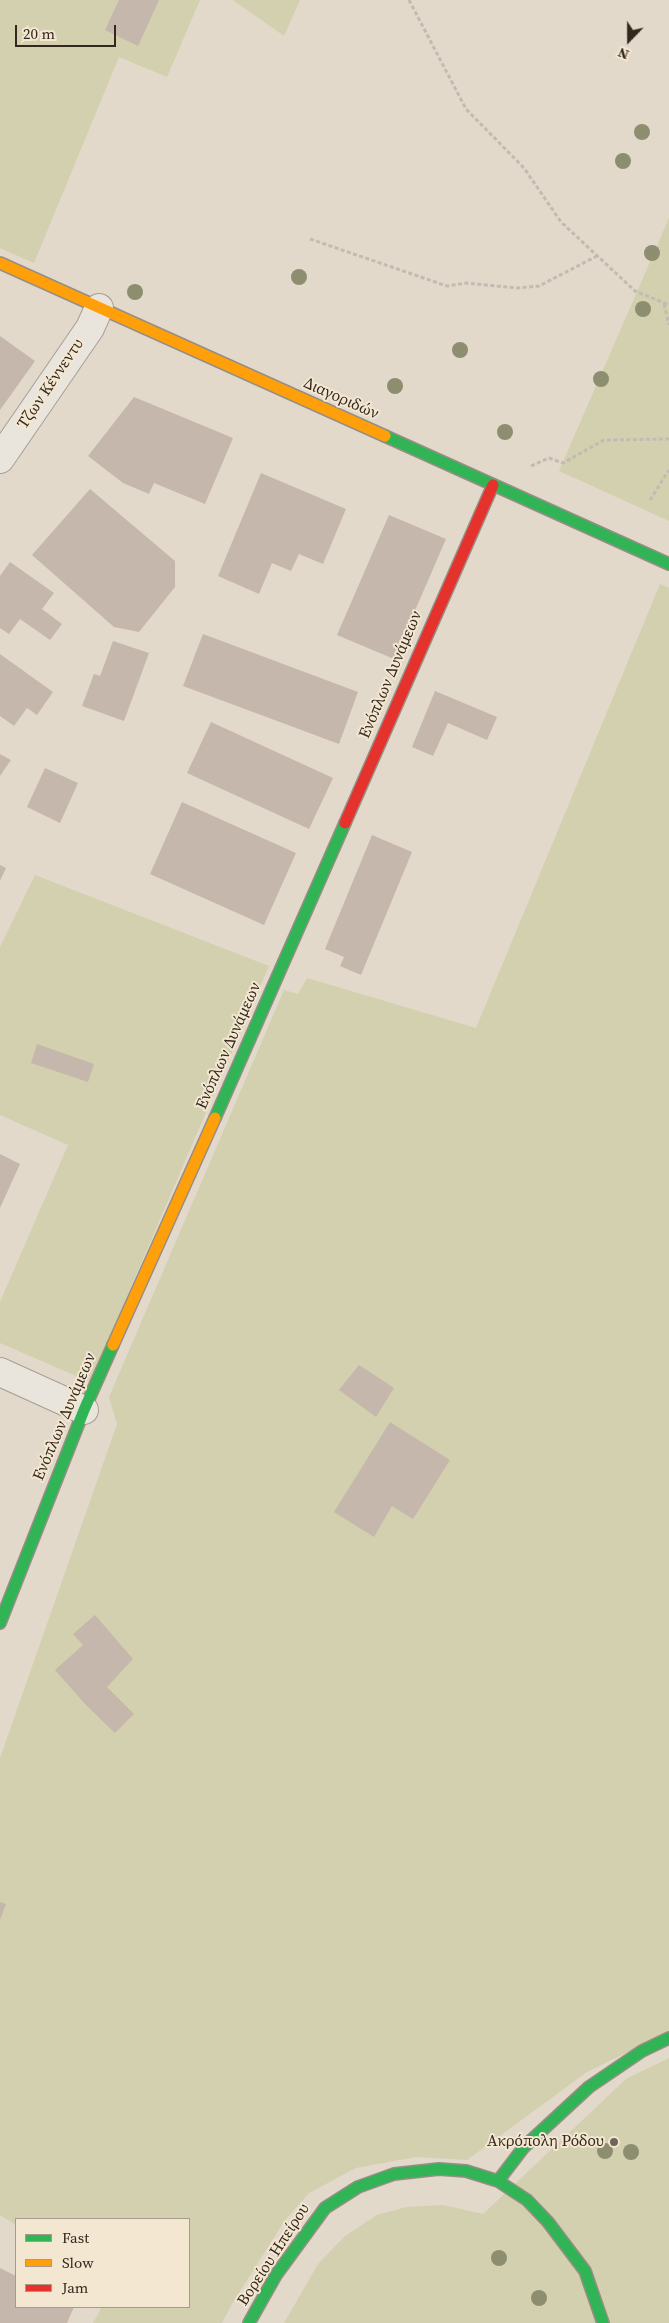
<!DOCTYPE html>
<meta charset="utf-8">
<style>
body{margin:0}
#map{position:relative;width:669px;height:2323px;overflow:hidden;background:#e2d9cb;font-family:"Source Serif 4",serif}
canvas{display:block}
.legend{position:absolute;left:15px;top:2218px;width:175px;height:90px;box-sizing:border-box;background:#f3e7d1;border:1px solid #a79a89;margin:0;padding:6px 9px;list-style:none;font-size:15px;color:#34271e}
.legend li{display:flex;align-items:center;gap:10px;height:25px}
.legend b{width:25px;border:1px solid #a79a89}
.north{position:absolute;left:604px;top:15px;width:50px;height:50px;-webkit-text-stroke:4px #f3e7d1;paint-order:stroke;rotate:202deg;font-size:14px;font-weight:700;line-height:20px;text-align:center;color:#34271e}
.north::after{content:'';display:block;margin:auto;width:18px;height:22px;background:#34271e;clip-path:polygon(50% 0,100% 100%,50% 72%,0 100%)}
.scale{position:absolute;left:15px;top:25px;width:101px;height:22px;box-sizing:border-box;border:2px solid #34271e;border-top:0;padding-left:6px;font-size:15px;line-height:18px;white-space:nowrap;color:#34271e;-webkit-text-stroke:4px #f3e7d1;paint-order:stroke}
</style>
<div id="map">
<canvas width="669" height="2323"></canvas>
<ul class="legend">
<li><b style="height:6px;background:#30b455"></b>Fast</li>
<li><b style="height:6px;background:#ff9f0a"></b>Slow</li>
<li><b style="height:6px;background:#e5322d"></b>Jam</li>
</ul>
<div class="north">N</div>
<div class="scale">20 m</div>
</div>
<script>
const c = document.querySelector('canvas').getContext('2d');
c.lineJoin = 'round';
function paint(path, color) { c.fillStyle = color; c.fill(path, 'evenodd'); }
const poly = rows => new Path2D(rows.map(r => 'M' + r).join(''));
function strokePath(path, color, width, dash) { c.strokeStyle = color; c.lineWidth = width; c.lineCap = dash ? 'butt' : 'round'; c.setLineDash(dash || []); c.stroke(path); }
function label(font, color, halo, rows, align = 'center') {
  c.font = font + ' "Source Serif 4",serif'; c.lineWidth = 4; c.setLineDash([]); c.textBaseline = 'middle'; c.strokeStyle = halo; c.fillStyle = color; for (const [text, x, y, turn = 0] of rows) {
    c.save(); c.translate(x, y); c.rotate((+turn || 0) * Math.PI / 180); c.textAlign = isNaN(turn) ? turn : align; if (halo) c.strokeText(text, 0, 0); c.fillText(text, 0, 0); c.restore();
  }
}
paint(poly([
 [0,0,200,0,167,77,119,57,34,263,0,248],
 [233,0,300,0,284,36],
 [669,218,669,521,559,471],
 [660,584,669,588,669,2032,587,2072,467,2160,416,2157,356,2168,309,2193,285,2220,232,2304,222,2323,93,2323,102,2307,189,2307,189,2219,16,2219,16,2225,0,2215,0,1758,117,1424,109,1397,284,990,298,994,307,978,476,1028],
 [35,875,269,966,90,1382,0,1343,0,1302,68,1145,0,1115,0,947],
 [669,2058,669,2323,284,2323,318,2264,345,2236,377,2215,406,2207,443,2205,483,2214,626,2079]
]), '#d2d0ae');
paint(poly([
 [119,0,159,0,138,46,105,30],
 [0,336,35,361,0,410],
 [134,397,233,438,205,504,154,483,149,494,123,483,88,456],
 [261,473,346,509,323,564,299,554,291,571,272,563,259,594,218,576],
 [90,489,175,561,175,587,139,632,114,627,32,555],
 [389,515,446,539,394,659,337,635],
 [10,562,54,593,42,609,62,624,50,640,20,619,9,634,0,628,0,576],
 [203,634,358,692,339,744,183,686],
 [113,641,149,653,124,721,82,706,94,674,100,676],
 [0,654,53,692,37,715,27,708,14,726,0,716],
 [435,691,497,717,487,740,448,723,433,756,412,747],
 [211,722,333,778,309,829,187,773],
 [0,754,11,760,0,776],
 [45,768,78,783,60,823,27,807],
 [182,802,296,853,264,925,150,874],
 [372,835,412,852,361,975,340,966,344,957,325,949],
 [0,865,6,868,0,881],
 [37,1044,94,1064,88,1082,31,1063],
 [0,1154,20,1164,0,1208],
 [359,1365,394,1388,376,1417,339,1390],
 [390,1422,450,1460,413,1519,392,1506,374,1537,334,1512],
 [95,1615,133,1659,107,1687,134,1714,115,1733,86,1705,55,1670,83,1645,73,1634],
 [0,1902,6,1904,0,1920],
 [0,2268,16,2276,16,2307,74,2307,67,2323,0,2323]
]), '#c5b7ac');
const street = poly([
 [0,459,90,328,99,308],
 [0,1372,84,1410]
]);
const fast = poly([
 [385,436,669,564],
 [215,1118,345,823],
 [0,1623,84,1410,113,1345],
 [498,2181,524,2147,589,2087,642,2051,669,2038],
 [249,2323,276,2275,325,2208,358,2187,394,2174,439,2169,466,2171,498,2181,527,2200,548,2222,585,2271,603,2323]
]);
const slow = poly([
 [0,263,385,436],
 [113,1345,215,1118]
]);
const jam = poly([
 [345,823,493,485]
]);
strokePath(street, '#a79e94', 30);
strokePath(fast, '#968e85', 14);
strokePath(slow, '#968e85', 14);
strokePath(jam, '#968e85', 14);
strokePath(poly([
 [409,0,466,109,524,168,561,222,635,291,669,305],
 [310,239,447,286,466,283,517,288,539,286,597,256],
 [664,304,669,325],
 [531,466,549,458,563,463,604,440,669,439],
 [650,500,669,470]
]), '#c2bbb3', 3, [4, 2.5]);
strokePath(street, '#eae5dc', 28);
strokePath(fast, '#30b455', 11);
strokePath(slow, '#ff9f0a', 11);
strokePath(jam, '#e5322d', 11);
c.fillStyle = '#8d8d70';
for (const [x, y] of [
 [642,132],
 [623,161],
 [652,253],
 [299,277],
 [135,292],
 [643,309],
 [460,350],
 [601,379],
 [395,386],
 [505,432],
 [605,2151],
 [631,2152],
 [499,2258],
 [539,2298]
]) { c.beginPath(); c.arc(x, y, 8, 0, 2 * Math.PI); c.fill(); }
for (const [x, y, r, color] of [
 [614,2142,5,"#71655b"]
]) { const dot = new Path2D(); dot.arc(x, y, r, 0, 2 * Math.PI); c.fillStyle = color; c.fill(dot); strokePath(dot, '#f3e7d1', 2); }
label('16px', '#34271e', '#f3e7d1', [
 ["Τζων Κέννεντυ",51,384,-56],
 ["Διαγοριδών",341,399,24],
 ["Ενόπλων Δυνάμεων",391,675,-67],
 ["Ενόπλων Δυνάμεων",229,1046,-66],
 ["Ενόπλων Δυνάμεων",65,1417,-67],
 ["Βορείου Ηπείρου",274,2255,-57]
]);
label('16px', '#34271e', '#f3e7d1', [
 ["Ακρόπολη Ρόδου",604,2142]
], 'right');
</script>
